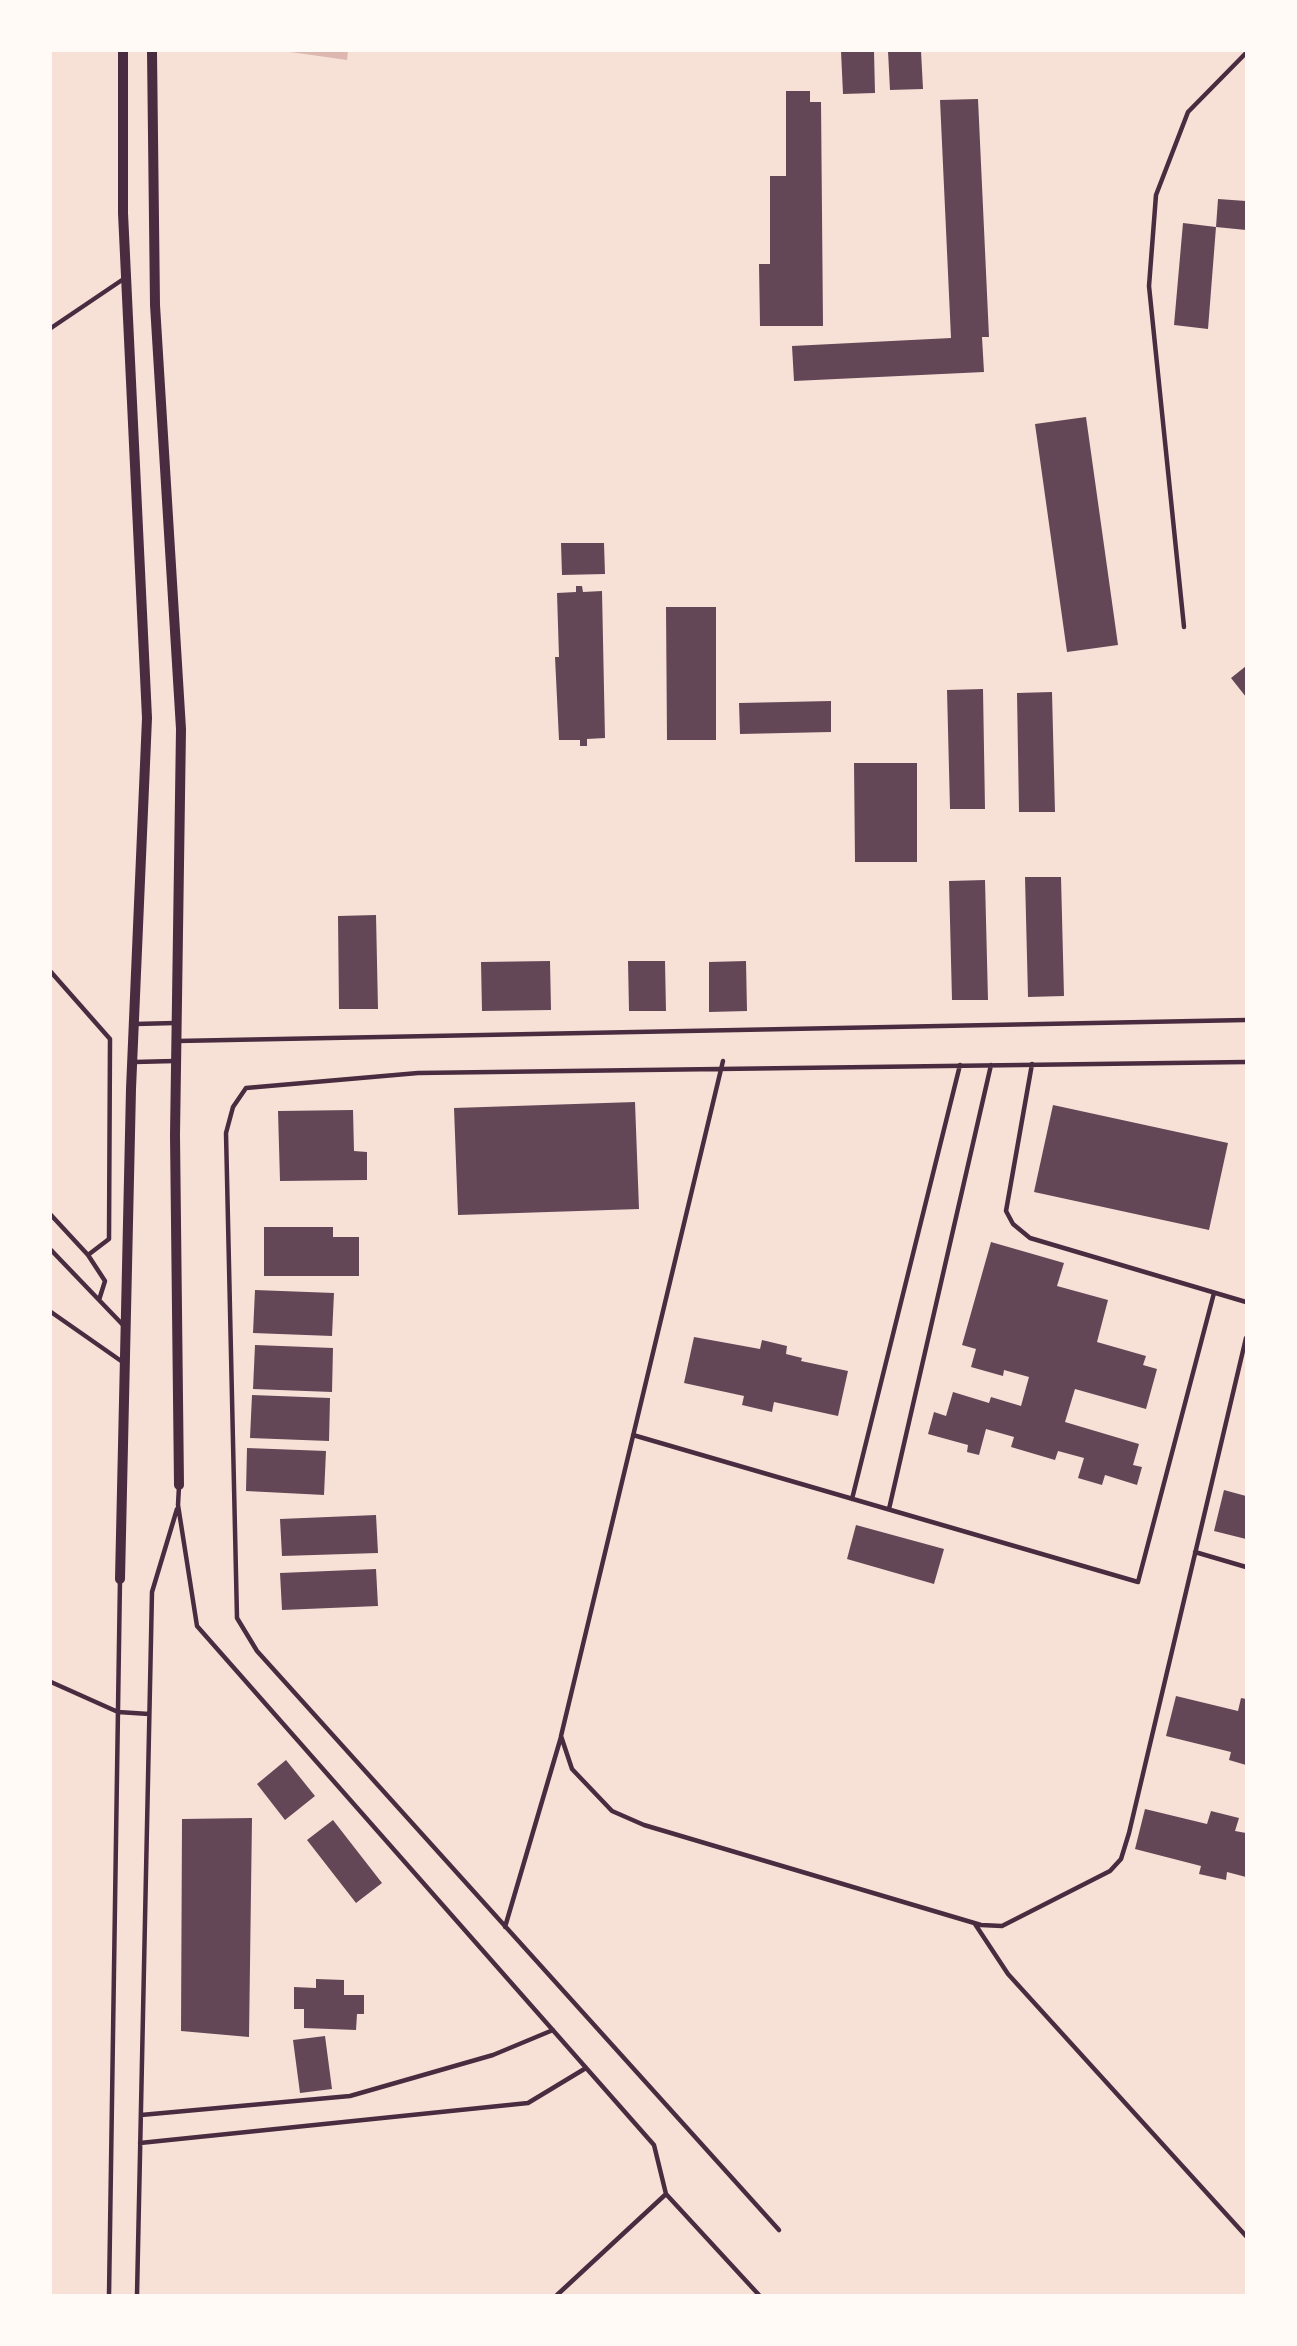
<!DOCTYPE html>
<style>
body{margin:0}
#map{position:relative;width:1297px;height:2346px;overflow:hidden;background:#f7e1d7;font-family:Montserrat,sans-serif}
canvas{display:block}
.frame{position:absolute;inset:0;border:52px solid #fffaf5;pointer-events:none}
</style>
<div id="map">
<canvas width="1297" height="2346"></canvas>
<div class="frame"></div>
</div>
<script>
const c = document.querySelector('canvas').getContext('2d');
c.lineJoin = 'round';
function paint(path, color) { c.fillStyle = color; c.fill(path, 'evenodd'); }
const poly = rows => new Path2D(rows.map(r => 'M' + r).join(''));
function strokePath(path, color, width, dash) { c.strokeStyle = color; c.lineWidth = width; c.lineCap = dash ? 'butt' : 'round'; c.setLineDash(dash || []); c.stroke(path); }
paint(poly([
 [283,51,348,51,347,60]
]), '#dcb8b0');
paint(poly([
 [841,51,874,51,875,93,843,94],
 [888,51,921,51,923,89,890,90],
 [786,91,810,91,810,102,821,102,823,326,760,326,759,264,770,264,770,176,786,176],
 [978,99,989,337,982,337,984,372,794,381,792,346,951,338,940,100],
 [1218,199,1246,201,1246,230,1216,227],
 [1183,223,1216,227,1208,329,1174,325],
 [1086,417,1118,645,1067,652,1035,424],
 [561,543,604,543,605,574,562,575],
 [576,586,582,586,583,592,602,591,605,738,587,739,587,746,580,746,580,740,559,740,555,657,559,657,557,593,576,592],
 [666,607,716,607,716,740,667,740],
 [1246,666,1246,697,1231,678],
 [983,689,985,809,950,809,947,690],
 [1052,692,1055,812,1019,812,1017,693],
 [831,701,831,732,740,734,739,703],
 [854,763,917,763,917,862,855,862],
 [1025,877,1061,877,1064,996,1028,997],
 [985,880,988,1000,952,1000,949,881],
 [376,915,378,1009,339,1009,338,916],
 [550,961,551,1010,482,1011,481,962],
 [628,961,665,961,666,1011,629,1011],
 [746,961,747,1011,709,1012,709,962],
 [635,1102,639,1209,458,1215,454,1108],
 [1053,1105,1228,1143,1209,1230,1034,1192],
 [353,1110,354,1151,367,1152,367,1180,280,1181,278,1111],
 [264,1227,333,1227,333,1237,359,1237,359,1276,264,1276],
 [991,1242,1064,1263,1057,1286,1108,1300,1097,1342,1146,1356,1143,1365,1157,1369,1146,1409,1075,1389,1065,1422,1139,1444,1133,1465,1142,1467,1137,1485,1105,1475,1102,1485,1078,1478,1084,1458,1058,1451,1055,1460,1011,1447,1014,1437,986,1429,979,1455,967,1452,968,1445,928,1434,934,1412,946,1416,953,1392,989,1403,991,1397,1021,1406,1029,1377,1004,1370,1003,1376,971,1367,976,1349,962,1345],
 [255,1290,334,1293,332,1336,253,1333],
 [694,1337,760,1349,762,1340,787,1346,786,1354,802,1358,801,1361,848,1371,838,1416,774,1402,772,1412,742,1405,744,1396,684,1383],
 [255,1345,333,1348,332,1392,253,1389],
 [252,1395,330,1398,329,1441,250,1438],
 [247,1448,326,1451,324,1495,246,1491],
 [1224,1490,1246,1496,1246,1539,1214,1531],
 [376,1515,378,1553,282,1556,280,1519],
 [856,1525,944,1549,934,1584,847,1559],
 [376,1569,378,1606,282,1610,280,1573],
 [1176,1696,1238,1711,1241,1698,1246,1699,1246,1765,1229,1760,1231,1752,1166,1736],
 [286,1760,315,1796,285,1820,257,1784],
 [1145,1809,1207,1824,1211,1811,1239,1818,1235,1831,1246,1833,1246,1877,1227,1872,1226,1880,1199,1874,1201,1866,1135,1849],
 [252,1818,249,2037,181,2031,182,1819],
 [333,1820,382,1883,356,1903,307,1840],
 [316,1979,344,1980,344,1995,364,1995,364,2014,357,2014,356,2030,304,2028,304,2009,294,2009,294,1987,316,1988],
 [325,2036,332,2089,300,2093,293,2040]
]), '#644757');
strokePath(poly([
 [51,328,125,278],
 [1184,627,1149,286,1156,195,1188,112,1246,53],
 [51,972,110,1039,109,1239,88,1255],
 [135,1024,175,1023],
 [177,1041,1246,1020],
 [723,1061,561,1736,572,1769,612,1811,644,1825,981,1925,1002,1926,1110,1871,1121,1859,1129,1833,1246,1338],
 [134,1062,175,1061],
 [1032,1064,1006,1211,1013,1224,1030,1238,1246,1302],
 [51,1215,88,1255,105,1281,99,1300],
 [51,1250,123,1325],
 [51,1312,124,1363],
 [633,1435,1138,1582,1214,1293],
 [179,1486,178,1505,197,1626,654,2145,666,2194,759,2295],
 [852,1499,960,1065],
 [889,1509,991,1065],
 [1195,1552,1246,1567],
 [51,1682,118,1712,149,1714],
 [975,1924,1008,1974,1246,2236],
 [505,1927,561,1737],
 [141,2115,350,2096,493,2055,553,2030],
 [140,2143,528,2103,586,2068],
 [779,2230,257,1651,237,1618,226,1133,233,1107,246,1088,418,1073,1246,1062],
 [109,2295,120,1579],
 [137,2295,152,1592,177,1509],
 [557,2295,666,2194]
]), '#4a2c40', 4.5);
strokePath(poly([
 [152,51,155,305,181,729,175,1135,179,1485],
 [120,1579,131,1089,147,718,123,213,123,51]
]), '#4a2c40', 10);
</script>
